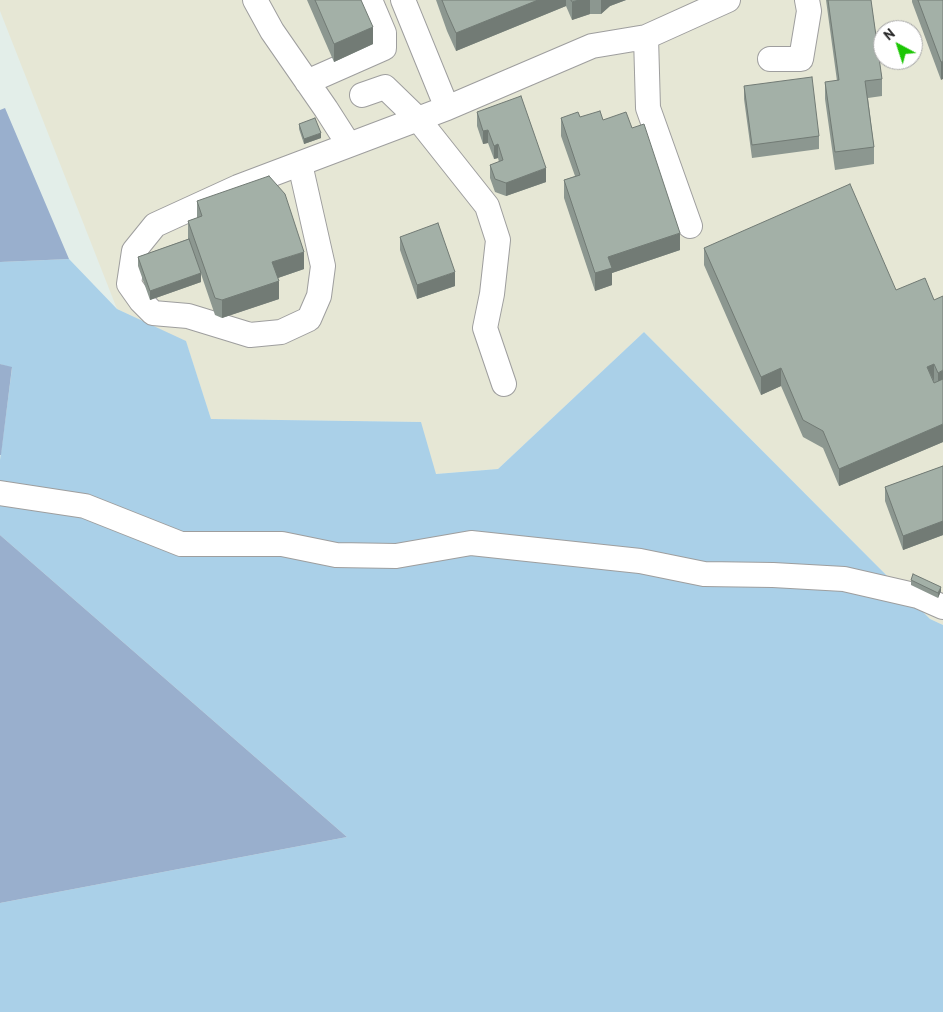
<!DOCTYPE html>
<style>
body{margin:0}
#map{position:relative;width:943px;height:1012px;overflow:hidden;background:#e3eee9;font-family:"PT Sans",sans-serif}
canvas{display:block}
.north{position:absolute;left:873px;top:20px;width:50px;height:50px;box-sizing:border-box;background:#fff;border:1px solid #a5a5a5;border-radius:50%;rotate:320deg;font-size:14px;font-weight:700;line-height:20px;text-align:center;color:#1d1d1d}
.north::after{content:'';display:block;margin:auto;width:18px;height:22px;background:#1cc604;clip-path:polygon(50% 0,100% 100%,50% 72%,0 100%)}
</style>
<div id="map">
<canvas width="943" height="1012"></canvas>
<div class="north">N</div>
</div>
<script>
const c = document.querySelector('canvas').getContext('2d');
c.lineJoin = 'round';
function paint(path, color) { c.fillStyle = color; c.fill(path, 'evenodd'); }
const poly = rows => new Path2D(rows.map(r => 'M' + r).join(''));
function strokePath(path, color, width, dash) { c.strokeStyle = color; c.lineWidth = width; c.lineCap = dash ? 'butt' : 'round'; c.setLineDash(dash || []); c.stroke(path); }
paint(poly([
 [0,0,943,0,943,625,930,619,644,332,498,469,435,474,420,422,211,419,186,342,117,309,0,11],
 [883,30,913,30,913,60,883,60]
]), '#e6e7d5');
paint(poly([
 [69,259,117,309,186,341,211,419,421,422,436,474,498,469,644,332,930,619,943,625,943,1012,0,1012,0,903,347,837,0,535,0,460,12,368,0,364,0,262]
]), '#aad0e8');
paint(poly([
 [5,108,69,259,0,262,0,110],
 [0,364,12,367,1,455,0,455],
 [0,535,347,837,0,903]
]), '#99afcd');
const minor = poly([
 [255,0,272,31,326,109,349,145],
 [403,0,447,108],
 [770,59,801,59,809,11,807,0],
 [307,82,384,48,384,33,370,0],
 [362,95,385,87,418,119,487,206,498,240,492,294,485,328,504,384],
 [300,164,323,266,319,296,309,319,281,332,250,335,188,316,153,313,141,301,129,284,134,251,155,225,238,187,447,108,592,46,646,37],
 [690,226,648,108,646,37,728,0],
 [0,493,85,506,181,544,282,544,336,555,396,556,471,543,640,561,704,574,773,575,844,579,918,596,943,607]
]);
strokePath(minor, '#9e9e9e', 26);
strokePath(minor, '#fff', 24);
paint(poly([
 [307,0,361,0,373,44,334,62],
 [436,0,626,0,610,6,601,14,590,14,572,20,566,6,456,51,447,31],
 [826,0,871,0,882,79,882,96,868,98,874,147,874,164,835,170,825,99,825,82,837,81],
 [912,0,943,0,941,80,912,2],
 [744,86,819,136,819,149,752,158,744,99],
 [477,112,546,182,506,196,495,192,490,178,490,165,499,162,498,158,494,159,488,143,483,144,477,126],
 [580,117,603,120,632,128,680,250,612,273,612,285,595,291,564,198,564,180,575,176,561,136,561,118],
 [299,124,321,138,304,144,299,129],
 [197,201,304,269,278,278,279,299,222,318,215,315,201,274,201,282,150,300,138,266,138,257,188,239,188,221,197,218],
 [400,237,455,286,417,299,400,250],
 [704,248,934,300,943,442,839,486,823,448,803,437,781,386,761,395,704,265],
 [943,466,943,535,903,550,885,501,885,487],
 [911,580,941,591,938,598,911,585]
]), '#8c9790');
paint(poly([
 [538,0,566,0,566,6,456,51,456,33],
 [579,0,590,0,590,14,572,20,572,2],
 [601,0,626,0,610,6,601,14],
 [373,27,373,44,334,62,334,44],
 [943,61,943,79,941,80,941,62],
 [488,130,488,143,483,144,483,131],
 [321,133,321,138,304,144,304,139],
 [498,144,498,158,494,159,494,146],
 [546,168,546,182,506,196,506,183],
 [680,233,680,250,612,273,612,285,595,291,595,273,608,257],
 [304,252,304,269,272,280,272,262],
 [455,272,455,286,417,299,417,285],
 [201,273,201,282,150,300,150,291],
 [279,281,279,299,222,318,222,300],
 [934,364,934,381,927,367],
 [781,368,781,386,761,395,761,377],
 [943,370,943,388,938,390,938,373],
 [943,424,943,442,839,486,839,469],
 [943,521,943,535,903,550,903,536],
 [941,587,941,591,938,598,938,593]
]), '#727b75');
const building = poly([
 [315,0,361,0,373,27,334,44,315,0],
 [442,0,538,0,456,33,447,13,442,0],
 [571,0,579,0,572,2,571,0],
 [828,0,871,0,882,79,865,81,874,147,835,152,825,82,839,80,828,0],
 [918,0,943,0,943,61,941,62,918,0],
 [812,77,819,136,752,145,744,86,812,77],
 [521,96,546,168,506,183,495,179,490,165,503,160,498,144,494,146,488,130,483,131,477,112,521,96],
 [600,111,603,120,626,112,632,128,644,124,680,233,608,257,612,268,595,273,564,180,580,175,561,118,578,112,580,117,600,111],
 [315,118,321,133,304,139,299,124,315,118],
 [269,176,285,194,304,252,272,262,279,281,222,300,215,298,188,221,202,216,197,201,269,176],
 [850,184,896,290,925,278,934,300,943,296,943,370,938,373,934,364,927,367,934,383,943,379,943,424,839,469,823,431,803,420,781,368,761,377,704,248,850,184],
 [438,223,455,272,417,285,400,237,438,223],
 [189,239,201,273,150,291,138,257,189,239],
 [943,466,943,521,903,536,885,487,943,466],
 [913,574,941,587,938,593,911,580,913,574]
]);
paint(building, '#a3b0a7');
strokePath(building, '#727b75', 1);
</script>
